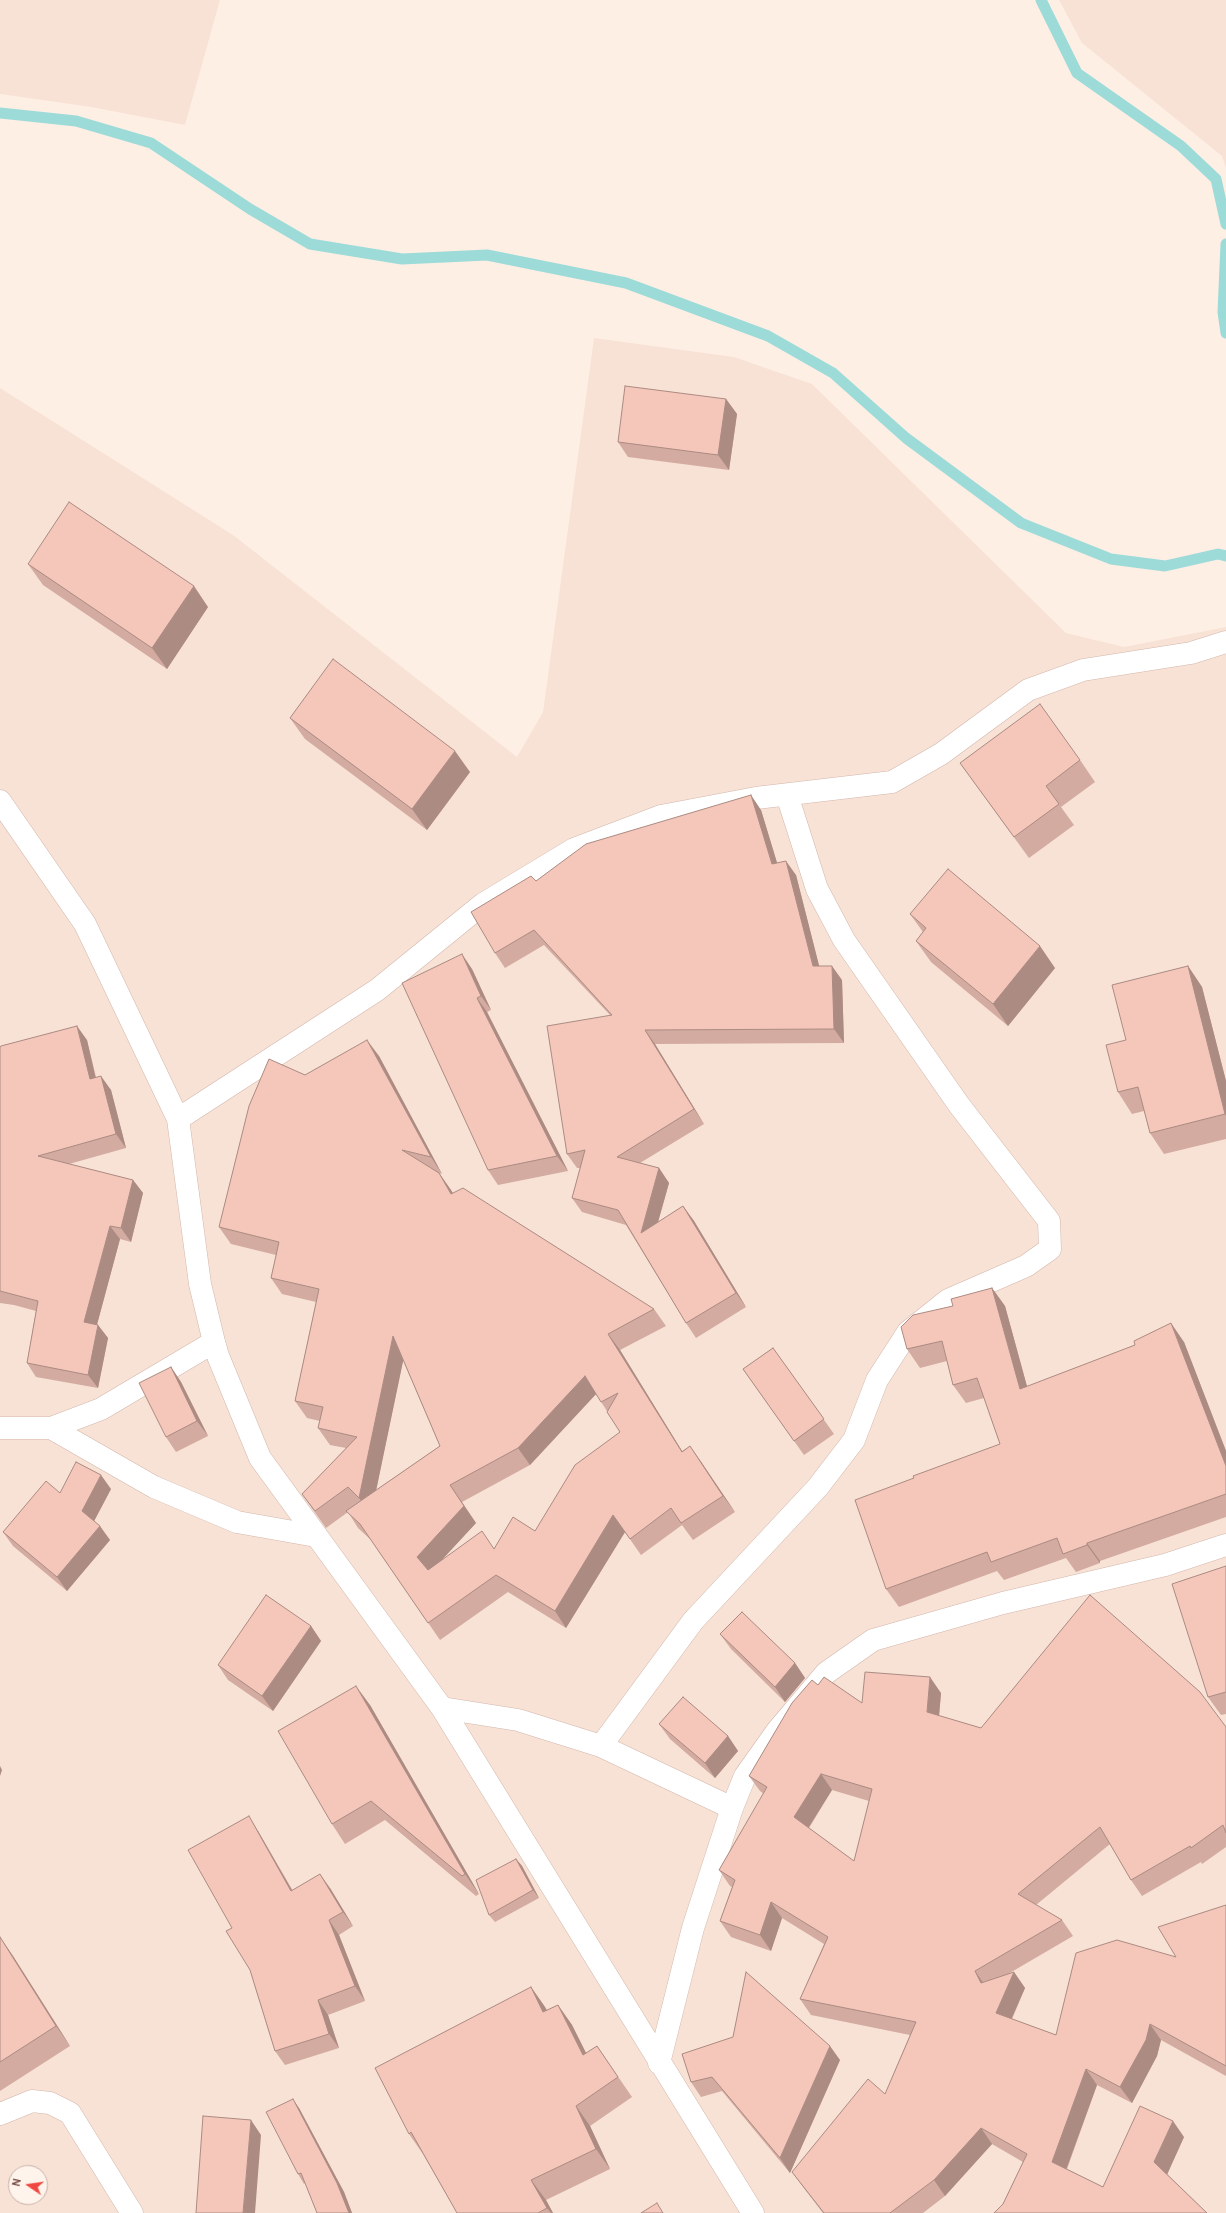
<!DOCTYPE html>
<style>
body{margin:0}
#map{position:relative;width:1226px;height:2213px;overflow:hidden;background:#feefe5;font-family:Overpass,sans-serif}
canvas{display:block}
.north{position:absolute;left:8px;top:2165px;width:40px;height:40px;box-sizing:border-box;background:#fff4ec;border:1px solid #c9b2aa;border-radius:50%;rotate:283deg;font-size:11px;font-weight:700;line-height:16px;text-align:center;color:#795048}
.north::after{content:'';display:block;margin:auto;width:14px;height:18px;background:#ef4842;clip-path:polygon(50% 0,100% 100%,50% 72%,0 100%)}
</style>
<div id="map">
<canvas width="1226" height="2213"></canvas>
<div class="north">N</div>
</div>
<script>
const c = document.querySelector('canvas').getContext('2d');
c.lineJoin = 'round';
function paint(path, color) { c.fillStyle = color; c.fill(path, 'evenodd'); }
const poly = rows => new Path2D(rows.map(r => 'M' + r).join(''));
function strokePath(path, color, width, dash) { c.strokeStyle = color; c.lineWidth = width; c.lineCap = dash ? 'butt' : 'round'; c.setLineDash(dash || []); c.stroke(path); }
paint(poly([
 [0,0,220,0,185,125,91,107,0,94],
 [1059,0,1226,0,1226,168,1222,156,1082,43],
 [594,338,734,357,812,384,1066,633,1124,647,1226,627,1226,2213,0,2213,0,388,233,535,517,757,543,712],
 [16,2173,40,2173,40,2197,16,2197]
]), '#f8e2d5');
strokePath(poly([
 [1041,0,1077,73,1181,146,1216,179,1226,224],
 [0,113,76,121,151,143,250,209,310,244,402,259,487,255,626,283,768,336,833,373,906,438,1021,523,1111,559,1165,566,1218,554,1226,556],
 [1226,244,1223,312,1226,333]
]), '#9ddbd9', 11);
const minor = poly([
 [0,801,85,924,178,1119,200,1284,214,1342,218,1356,260,1458,442,1708,753,2213],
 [178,1119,377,990,483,904,574,849,661,816,756,798,892,782,941,754,1028,690,1083,670,1191,653,1226,642],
 [0,1428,51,1428,101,1409,214,1342],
 [51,1428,154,1487,237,1522,316,1536],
 [442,1708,518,1720,601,1746,732,1808],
 [601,1746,693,1621,818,1487,854,1440,877,1380,908,1332,948,1300,1026,1266,1050,1249,1049,1221,959,1105,844,940,817,889,787,795],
 [659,2063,693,1928,732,1808,745,1776,777,1731,826,1673,873,1640,1003,1603,1165,1565,1226,1545],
 [0,2114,32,2101,50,2103,70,2113,132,2213]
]);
strokePath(minor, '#d3b7ac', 23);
strokePath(minor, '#fff', 22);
paint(poly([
 [726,399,737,414,729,470,628,457,618,442],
 [28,564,208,607,167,669,43,585],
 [290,718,470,772,427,830,305,739],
 [1080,760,1095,782,1061,807,1074,825,1029,858,960,763],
 [761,810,777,863,796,875,819,966,842,980,844,1043,655,1044,704,1124,640,1163,659,1168,669,1183,658,1222,683,1206,694,1221,746,1307,696,1338,686,1323,626,1225,582,1212,572,1198,580,1168,577,1168,567,1154,610,1015,544,945,505,968,495,953,536,881],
 [910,914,1055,968,1008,1026,931,962,916,941,923,932],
 [1188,966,1202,987,1226,1081,1226,1139,1164,1154,1150,1133,1144,1111,1132,1114,1118,1092,1126,1040],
 [472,969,491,1010,487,1012,568,1171,498,1185,488,1170],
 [87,1040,96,1077,111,1090,126,1148,69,1164,133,1180,143,1193,131,1242,120,1239,97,1324,108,1338,98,1388,36,1377,27,1363,36,1311,14,1305,0,1303,0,1047],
 [379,1056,442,1174,439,1173,453,1193,654,1309,666,1326,620,1350,682,1451,690,1446,735,1512,693,1540,682,1525,641,1555,625,1532,566,1628,508,1592,440,1640,371,1540,358,1528,348,1512,326,1528,302,1494,346,1448,330,1445,318,1428,320,1421,307,1418,295,1401,316,1302,282,1294,271,1278,276,1255,231,1244,219,1227,305,1075],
 [403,1360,440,1446,376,1490],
 [596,1394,607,1411,620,1432,535,1531,494,1548,441,1560,476,1523,462,1502,530,1465],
 [992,1288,1005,1306,1027,1387,1184,1342,1226,1451,1226,1517,1100,1561,1100,1563,1076,1572,1066,1558,1004,1580,997,1571,899,1607,886,1589,914,1478,1000,1444,984,1398,966,1403,953,1385,947,1361,920,1368,907,1349,953,1306],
 [773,1348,834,1434,804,1455,743,1369],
 [171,1367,181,1382,208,1436,176,1452,166,1437],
 [111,1489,94,1521,110,1540,67,1591,13,1546,3,1532,60,1493],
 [1226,1566,1226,1714,1221,1715,1208,1697],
 [311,1626,321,1641,273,1711,228,1680,218,1665],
 [720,1634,795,1663,805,1678,785,1702,731,1649],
 [818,1685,862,1703,941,1693,939,1716,981,1728,1226,1727,1226,1847,1202,1864,1201,1862,1142,1896,1131,1880,1110,1844,1036,1905,1062,1920,1073,1936,1008,1974,1014,1972,1025,1988,1012,2019,1056,2035,1176,1957,1226,1905,1226,2076,1161,2040,1157,2056,1132,2103,1097,2085,1067,2169,1103,2187,1184,2137,1167,2174,1207,2213,1003,2204,1023,2162,992,2144,945,2196,923,2213,823,2213,803,2187,792,2172,885,2094,910,2035,811,2015,800,1999,824,1944,782,1918,771,1951,731,1937,720,1921,732,1887,730,1886,719,1870,764,1794,760,1791,749,1776],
 [832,1790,869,1801,854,1861,809,1828],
 [370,1705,479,1894,476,1896,385,1820,345,1844,332,1824],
 [659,1724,728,1736,738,1751,715,1778,670,1739],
 [258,1831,293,1891,330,1888,353,1926,339,1935,365,2001,328,2015,339,2048,285,2065,275,2051,250,1970,232,1928],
 [516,1859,522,1866,539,1898,495,1922,489,1915],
 [0,1937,13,1956,70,2046,0,2091],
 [531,1987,545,2007,547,2010,558,2005,572,2025,586,2053,597,2046,632,2097,590,2126,610,2169,546,2200,553,2213,457,2213,423,2154,409,2134],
 [682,2054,840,2060,790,2173,722,2091,701,2097,691,2082],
 [299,2108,344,2192,352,2213,317,2213,305,2183,304,2184,298,2174]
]), '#d3aba0');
paint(poly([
 [726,399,737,414,729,470,718,455],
 [194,586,208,607,167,669,152,648],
 [455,751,470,772,427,830,412,809],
 [751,795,761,810,782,879,772,864],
 [786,861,796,875,823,981,813,966],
 [1040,946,1055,968,1008,1026,993,1004],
 [462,954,472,969,491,1010,481,996],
 [832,966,842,980,844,1043,834,1029],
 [1188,966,1202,987,1226,1081,1226,1116,1225,1114],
 [477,998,487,1012,568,1171,557,1156],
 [77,1026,87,1040,99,1093,90,1079],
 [645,1030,655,1044,704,1124,694,1109],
 [367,1040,379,1056,442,1174,431,1157],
 [101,1076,111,1090,126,1148,116,1134],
 [659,1168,669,1183,651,1247,641,1233],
 [439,1173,451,1190,462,1211,451,1194],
 [133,1180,143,1193,131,1242,121,1228],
 [683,1206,694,1221,746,1307,736,1293],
 [110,1226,120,1239,94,1336,84,1322],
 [992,1288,1005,1306,1033,1408,1020,1389],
 [1171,1323,1184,1342,1226,1451,1226,1466],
 [98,1325,108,1338,98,1388,88,1375],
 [608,1334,620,1350,693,1469,682,1452],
 [393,1336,405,1352,371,1515,359,1498],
 [171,1367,181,1382,208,1436,197,1421],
 [585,1376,597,1393,530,1465,518,1448],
 [690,1446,702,1463,735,1512,723,1496],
 [101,1475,111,1489,92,1525,82,1511],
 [450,1485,476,1523,429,1574,417,1557],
 [613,1515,625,1532,566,1628,555,1611],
 [100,1526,110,1540,67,1591,57,1577],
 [1087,1543,1100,1561,1100,1563,1087,1545],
 [311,1626,321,1641,273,1711,262,1696],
 [795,1663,805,1678,785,1702,775,1687],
 [930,1677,941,1693,938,1728,927,1712],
 [356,1686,370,1705,479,1894,465,1874],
 [728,1736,738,1751,715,1778,705,1763],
 [0,1766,2,1770,0,1776],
 [821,1774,832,1790,805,1833,794,1817],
 [249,1816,258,1831,301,1906,291,1891],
 [516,1859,522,1866,539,1898,533,1890],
 [320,1874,330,1888,353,1926,343,1912],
 [771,1902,782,1918,771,1951,760,1935],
 [329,1920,339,1935,365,2001,355,1986],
 [0,1937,13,1956,70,2046,56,2026],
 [975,1971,986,1987,981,1983],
 [1014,1972,1025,1988,1007,2029,996,2013],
 [531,1987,545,2007,557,2032,543,2012],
 [318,2000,328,2015,339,2048,329,2034],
 [558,2005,572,2025,597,2075,583,2055],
 [1150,2024,1161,2040,1157,2056,1132,2103,1120,2087],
 [830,2046,840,2060,790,2173,780,2158],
 [1086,2069,1097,2085,1063,2178,1052,2162],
 [293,2099,299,2108,344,2192,352,2213,349,2213],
 [576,2106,590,2126,610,2169,596,2149],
 [251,2120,261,2135,255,2213,243,2213],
 [1173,2121,1184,2137,1166,2177,1154,2162],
 [981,2128,992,2144,945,2196,934,2180],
 [531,2180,546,2200,553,2213,551,2213,547,2208]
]), '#ac8b82');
const building = poly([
 [625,386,726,399,718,455,618,442,625,386],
 [69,502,194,586,152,648,28,564,69,502],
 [333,659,455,751,412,809,290,718,333,659],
 [1040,704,1080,760,1046,786,1059,804,1014,837,960,763,1040,704],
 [751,795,772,864,786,861,813,966,832,966,834,1029,645,1030,694,1109,617,1157,659,1168,641,1233,683,1206,736,1293,686,1323,618,1210,572,1198,585,1150,567,1154,547,1026,612,1015,534,930,495,953,471,912,531,876,536,881,586,844,751,795],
 [948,869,1040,946,993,1004,916,941,926,928,910,914,948,869],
 [462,954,481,996,477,998,557,1156,488,1170,402,983,462,954],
 [1188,966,1225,1114,1150,1133,1138,1087,1118,1092,1106,1045,1126,1040,1112,985,1188,966],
 [77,1026,90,1079,101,1076,116,1134,38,1156,133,1180,121,1228,110,1226,84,1322,98,1325,88,1375,27,1363,38,1301,0,1291,0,1047,1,1046,77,1026],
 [367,1040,431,1157,402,1150,439,1173,451,1194,463,1188,654,1309,608,1334,682,1452,690,1446,723,1496,681,1523,671,1508,630,1539,613,1515,555,1611,496,1575,428,1623,360,1524,346,1511,440,1446,393,1336,359,1498,348,1487,315,1511,302,1494,357,1437,318,1428,323,1407,295,1401,319,1289,271,1278,279,1242,219,1227,249,1106,269,1059,305,1075,367,1040],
 [585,1376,601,1402,618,1393,607,1412,620,1432,575,1465,535,1531,513,1517,494,1549,482,1531,428,1570,417,1557,464,1506,450,1485,518,1448,585,1376],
 [992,1288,1020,1389,1135,1345,1134,1341,1171,1323,1226,1466,1226,1494,1087,1543,1087,1545,1063,1554,1057,1538,991,1562,987,1552,886,1589,855,1500,914,1478,913,1476,1000,1444,977,1378,953,1385,942,1341,907,1349,901,1327,913,1315,953,1306,951,1299,992,1288],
 [773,1348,824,1419,794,1441,743,1369,773,1348],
 [171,1367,197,1421,166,1437,139,1383,171,1367],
 [76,1462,101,1475,82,1511,100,1526,57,1577,3,1532,46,1481,60,1493,76,1462],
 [1226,1566,1226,1692,1208,1697,1172,1584,1226,1566],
 [266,1595,311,1626,262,1696,218,1665,266,1595],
 [1090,1595,1200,1692,1226,1727,1226,1833,1223,1825,1191,1848,1190,1846,1131,1880,1100,1827,1018,1894,1062,1920,975,1971,981,1983,1014,1972,996,2013,1056,2035,1076,1953,1117,1940,1176,1957,1158,1927,1226,1905,1226,2066,1150,2024,1146,2040,1120,2087,1086,2069,1052,2162,1103,2187,1140,2106,1173,2121,1154,2162,1207,2213,994,2213,1003,2204,1027,2154,981,2128,934,2180,890,2213,824,2213,792,2172,868,2079,885,2094,916,2022,800,1999,828,1937,771,1902,760,1935,720,1921,735,1880,719,1870,767,1787,749,1776,792,1703,812,1680,818,1685,824,1677,862,1703,865,1672,930,1677,927,1712,981,1728,1090,1595],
 [821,1774,872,1789,854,1861,794,1817,821,1774],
 [742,1612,795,1663,775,1687,720,1634,742,1612],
 [356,1686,465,1874,462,1876,371,1801,332,1824,278,1731,356,1686],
 [683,1697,728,1736,705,1763,659,1724,683,1697],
 [249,1816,291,1891,320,1874,343,1912,329,1920,355,1986,318,2000,329,2034,275,2051,250,1970,226,1931,232,1928,188,1850,249,1816],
 [516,1859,533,1890,489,1915,476,1880,516,1859],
 [0,1937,56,2026,0,2062,0,1937],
 [746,1972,830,2046,780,2158,712,2077,691,2082,682,2054,733,2037,746,1972],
 [531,1987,543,2012,558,2005,583,2055,597,2046,618,2077,576,2106,596,2149,531,2180,547,2208,538,2213,457,2213,411,2132,409,2134,375,2068,531,1987],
 [293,2099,337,2183,349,2213,317,2213,301,2173,298,2174,266,2112,293,2099],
 [203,2116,251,2120,243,2213,196,2213,203,2116],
 [657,2203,663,2213,641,2213,657,2203]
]);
paint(building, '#f5c7ba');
strokePath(building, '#ac8b82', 1);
</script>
